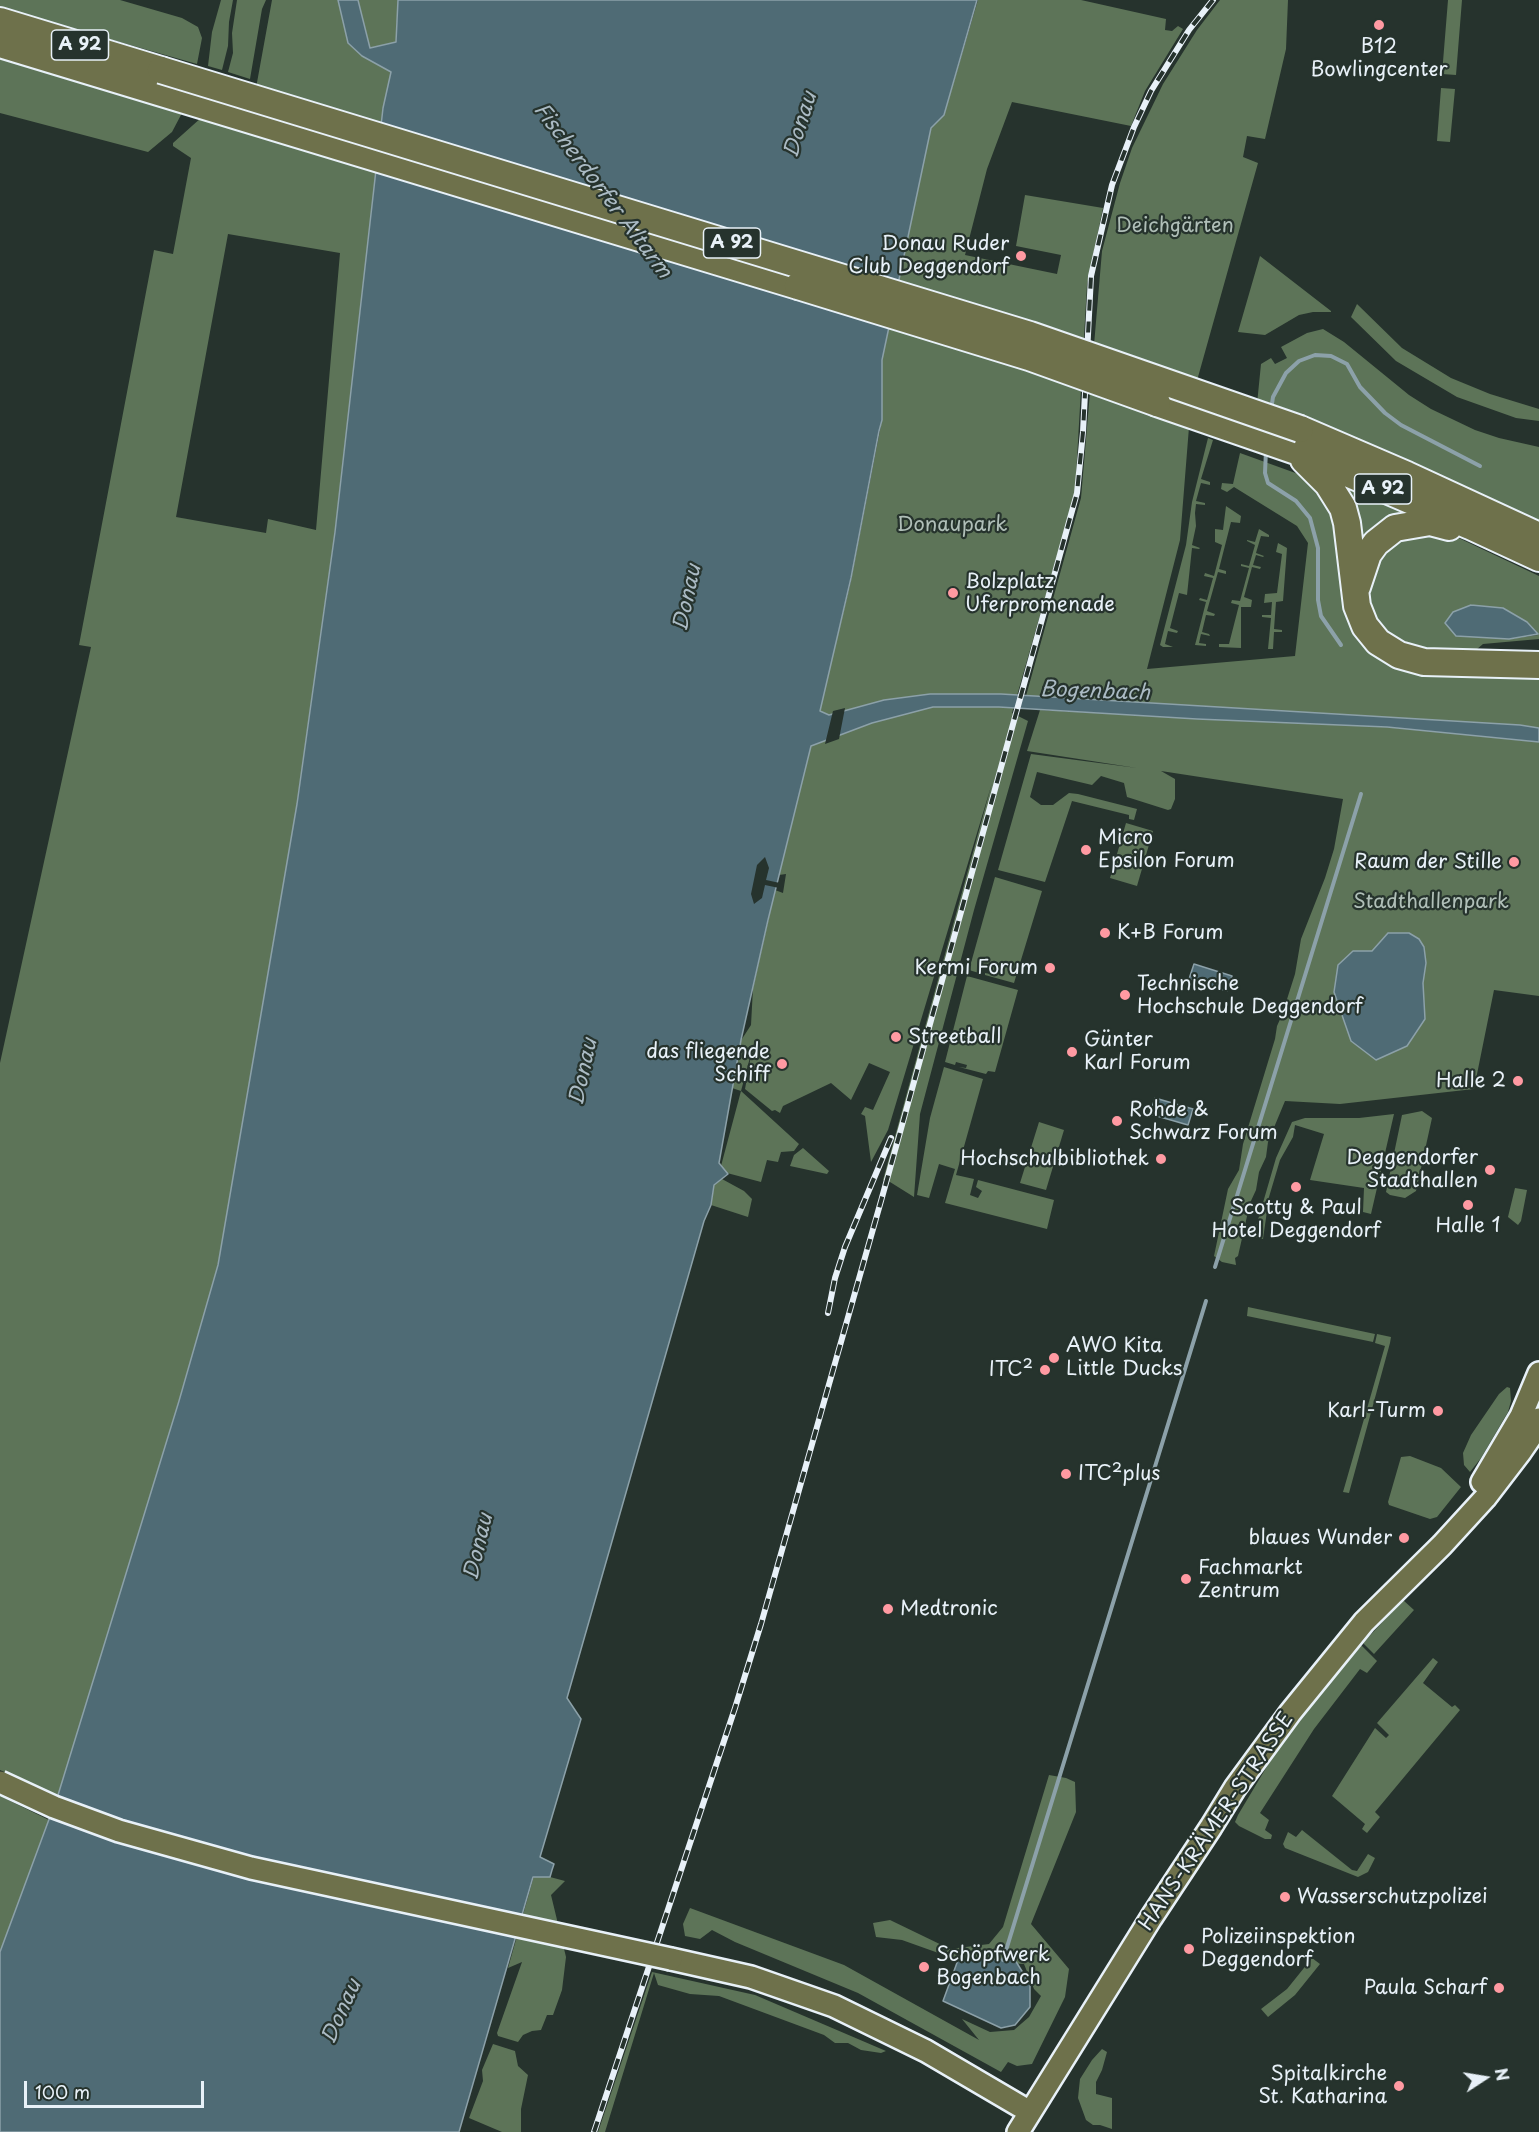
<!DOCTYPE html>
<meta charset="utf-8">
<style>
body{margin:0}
#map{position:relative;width:1539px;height:2132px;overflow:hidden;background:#26332d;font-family:"Playpen Sans",sans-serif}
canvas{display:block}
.north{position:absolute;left:1455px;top:2048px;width:60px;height:60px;-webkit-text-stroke:4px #26332d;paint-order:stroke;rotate:78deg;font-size:16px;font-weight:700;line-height:24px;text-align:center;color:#e8f1f8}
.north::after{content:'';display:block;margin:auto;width:21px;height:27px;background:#e8f1f8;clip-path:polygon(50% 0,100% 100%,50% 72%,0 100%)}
.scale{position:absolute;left:24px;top:2081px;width:180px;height:27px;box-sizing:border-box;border:3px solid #e8f1f8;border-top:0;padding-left:8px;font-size:18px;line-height:21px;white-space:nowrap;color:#e8f1f8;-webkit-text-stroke:4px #26332d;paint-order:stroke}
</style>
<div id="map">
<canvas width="1539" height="2132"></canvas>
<div class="north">N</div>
<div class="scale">100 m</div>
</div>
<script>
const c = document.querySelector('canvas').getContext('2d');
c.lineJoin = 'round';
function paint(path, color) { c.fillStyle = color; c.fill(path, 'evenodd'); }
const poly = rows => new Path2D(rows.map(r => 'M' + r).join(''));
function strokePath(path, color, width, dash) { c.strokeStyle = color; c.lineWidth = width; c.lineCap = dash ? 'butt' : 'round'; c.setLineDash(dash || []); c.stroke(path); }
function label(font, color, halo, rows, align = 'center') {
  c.font = font + ' "Playpen Sans",sans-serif'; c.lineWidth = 4.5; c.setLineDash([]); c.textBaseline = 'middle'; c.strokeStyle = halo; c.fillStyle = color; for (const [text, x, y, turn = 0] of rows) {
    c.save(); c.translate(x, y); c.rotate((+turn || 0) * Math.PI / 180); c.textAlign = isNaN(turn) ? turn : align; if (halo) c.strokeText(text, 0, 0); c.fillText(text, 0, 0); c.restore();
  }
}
paint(poly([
 [0,0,120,0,182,18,198,27,202,38,197,64,0,8],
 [221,0,233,0,229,22,228,46,222,70,208,66,212,32],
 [237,0,266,0,262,9,250,79,228,72,233,53,232,33],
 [272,0,338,0,348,43,362,56,391,71,381,129,256,88],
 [358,0,398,0,396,42,370,48],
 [978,0,1081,0,1166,19,1165,30,1172,31,1178,26,1183,29,1145,91,1131,126,1012,102,987,169,965,255,1057,274,1061,255,1016,246,1025,195,1103,208,1087,285,1075,493,1012,713,1028,721,974,910,920,1114,914,1197,890,1182,883,1180,992,783,888,1130,871,1162,865,1116,861,1114,865,1107,873,1110,890,1072,869,1063,851,1100,831,1083,783,1106,780,1113,775,1110,772,1111,745,1089,752,1050,741,1091,799,1144,794,1151,781,1152,778,1162,767,1160,761,1182,727,1173,721,1166,741,1091,732,1088,740,1042,751,1025,753,988,775,890,783,893,786,874,779,875,850,585,882,420,882,360,931,127,944,115],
 [1220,0,1288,0,1286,49,1265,139,1247,136,1243,157,1258,163,1191,402,1180,540,1147,669,1295,656,1308,543,1297,526,1234,487,1227,492,1221,489,1222,483,1233,484,1240,453,1301,475,1321,490,1335,512,1342,546,1344,610,1352,629,1370,652,1391,664,1539,677,1539,728,1026,696,1081,498,1102,251,1120,183,1132,148,1163,84,1197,30],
 [1448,0,1462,0,1456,75,1442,74],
 [0,58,182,113,172,132,148,152,0,113],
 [1441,88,1455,89,1450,142,1437,141],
 [202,117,376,171,335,532,297,804,218,1265,179,1401,58,1796,0,1770,0,1063,91,647,79,645,154,250,173,254,191,158,173,146,173,143],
 [228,234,340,253,316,530,268,519,266,533,176,517],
 [1260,256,1331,311,1331,312,1313,312,1299,315,1265,335,1238,332],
 [1357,304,1402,348,1451,378,1490,394,1539,409,1539,421,1516,418,1457,397,1396,361,1351,317],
 [1323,329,1344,342,1409,395,1431,409,1475,430,1499,438,1539,447,1539,520,1257,404,1261,364,1271,358,1275,364,1287,358,1281,347,1307,333],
 [1208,438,1213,440,1201,479,1210,482,1210,485,1201,483,1196,501,1205,503,1205,505,1196,504,1195,513,1196,526,1192,545,1200,548,1199,549,1192,548,1187,595,1179,593,1170,628,1178,631,1177,633,1168,631,1165,644,1173,647,1163,647,1160,645,1186,545,1192,502],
 [1325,473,1428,516,1362,551],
 [1226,506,1241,516,1240,523,1231,522,1219,569,1226,571,1226,574,1218,572,1207,611,1215,614,1214,616,1206,615,1202,632,1209,634,1210,636,1201,634,1199,643,1206,644,1206,646,1195,645,1206,602,1199,600,1200,598,1207,600,1213,578,1204,576,1205,573,1214,576,1222,545,1215,542,1215,529,1223,530],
 [1259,529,1269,535,1269,537,1261,536,1256,553,1264,556,1263,557,1256,555,1253,565,1261,567,1260,569,1252,567,1244,597,1252,600,1251,607,1241,607,1241,648,1219,647,1219,644,1229,644,1239,605,1231,603,1232,600,1240,601,1249,568,1241,566,1241,564,1249,566,1255,545,1247,541,1247,540,1255,542],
 [1446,532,1539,576,1539,639,1483,644,1470,655,1424,652,1382,635,1365,605,1373,554,1388,538],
 [1527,622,1538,635,1509,639,1485,637],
 [1278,543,1287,548,1283,601,1276,602,1274,629,1282,630,1282,632,1274,632,1273,649,1268,649,1271,618,1262,617,1262,615,1271,615,1272,602,1264,603,1265,594,1277,593,1282,554,1276,552],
 [1040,710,1387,727,1539,742,1539,996,1494,990,1474,1089,1340,1104,1285,1101,1268,1142,1266,1157,1259,1172,1256,1190,1250,1203,1238,1256,1235,1258,1236,1265,1222,1262,1214,1256,1228,1189,1239,1170,1243,1144,1275,1039,1277,1026,1282,1015,1295,974,1301,939,1325,878,1334,849,1343,799,1161,771,1175,779,1175,799,1171,809,1168,810,1127,797,1124,783,1101,776,1092,785,1037,772,1030,797,1041,805,1053,805,1069,793,1078,794,1137,809,1134,820,1129,819,1129,815,1072,801,1045,882,998,870,1031,754,1137,768,1027,751],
 [1126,823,1153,831,1137,886,1110,878],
 [995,877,1042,891,1014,983,985,975,985,973,995,975,996,971,983,967,982,974,969,970],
 [967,976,1018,990,995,1072,988,1071,986,1074,959,1067,966,1068,967,1065,956,1062,955,1065,945,1062],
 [944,1067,983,1079,956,1175,974,1179,970,1195,978,1198,982,1191,976,1187,978,1180,1054,1200,1047,1229,945,1203,955,1169,939,1164,929,1198,917,1195,930,1118],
 [1422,1111,1432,1118,1416,1191,1405,1198,1390,1195,1386,1192,1402,1115],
 [1394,1114,1371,1214,1363,1212,1364,1188,1310,1180,1324,1134,1295,1125,1293,1137,1280,1160,1269,1197,1263,1239,1253,1237,1276,1158,1292,1122,1305,1118,1359,1118],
 [1039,1122,1064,1130,1046,1190,1020,1183],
 [803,1148,829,1171,827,1174,790,1166,794,1155],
 [722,1179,744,1191,752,1199,748,1217,711,1205,714,1185],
 [1515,1188,1527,1190,1521,1221,1518,1225,1508,1217],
 [1248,1307,1375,1334,1373,1342,1247,1316],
 [1377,1334,1391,1337,1390,1343,1349,1493,1343,1492,1385,1346,1375,1343],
 [1507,1387,1510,1388,1511,1401,1508,1412,1481,1458,1470,1472,1464,1465,1463,1453,1471,1435,1499,1394],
 [1410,1456,1441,1468,1461,1487,1437,1517,1430,1519,1389,1505,1388,1502,1401,1457],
 [1403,1600,1414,1610,1374,1654,1363,1643],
 [1361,1645,1377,1661,1367,1673,1360,1669,1314,1729,1260,1813,1269,1820,1265,1830,1272,1835,1271,1839,1265,1839,1239,1826,1235,1822,1238,1815,1272,1758,1312,1704],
 [1433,1658,1438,1662,1423,1683,1452,1707,1455,1705,1460,1710,1375,1812,1380,1817,1367,1833,1362,1829,1365,1824,1332,1796,1375,1728,1386,1738,1389,1735,1377,1723],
 [1049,1775,1066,1778,1075,1782,1076,1812,1031,1924,1069,1969,1065,1997,1032,2064,1017,2066,1008,2062,1001,2072,858,1993,735,1942,712,1930,700,1939,685,1936,683,1924,690,1908,844,1965,979,2040,962,2019,990,2032,1014,2030,1029,2017,1041,1996,1034,1989,1024,1964,958,1960,902,1940,876,1937,873,1923,890,1920,950,1949,989,1944,1003,1927],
 [0,1796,49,1820,0,1952],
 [1302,1830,1352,1870,1357,1871,1368,1854,1375,1858,1368,1872,1358,1877,1285,1848,1283,1844,1288,1832,1296,1837],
 [534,1876,550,1877,565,1881,551,1895,566,1957,562,1990,553,2015,547,2015,541,2030,532,2031,523,2035,518,2042,498,2036,497,2033,522,1962,508,1968],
 [1312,1958,1320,1964,1295,1995,1268,2017,1261,2009,1287,1989],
 [652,1972,755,1995,886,2051,881,2053,861,2050,848,2043,835,2043,824,2035,719,1996,690,1994,658,1985,654,1973,605,2132,598,2132],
 [493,2044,515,2051,518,2066,528,2075,521,2109,521,2132,502,2132,469,2118,483,2081,482,2070],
 [1102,2049,1107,2052,1102,2070,1096,2082,1096,2094,1112,2098,1112,2129,1100,2125,1093,2125,1086,2120,1078,2098,1080,2079,1092,2060]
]), '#5d7458');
const water = poly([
 [338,0,358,0,370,48,396,42,398,0,977,0,944,115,931,128,882,360,882,420,879,431,851,578,820,711,829,715,884,700,930,694,1001,694,1520,725,1539,728,1539,742,1387,727,1197,719,999,707,933,707,872,723,811,746,768,920,741,1040,719,1163,728,1174,714,1185,711,1205,704,1221,567,1698,581,1719,540,1857,554,1864,552,1870,550,1877,533,1877,459,2132,0,2132,0,1952,58,1795,179,1401,218,1265,297,804,335,532,383,108,391,72,362,56,348,43,338,0],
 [1471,605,1503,608,1527,622,1538,634,1509,639,1456,636,1445,623,1453,612,1471,605],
 [1388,933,1409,933,1419,939,1424,947,1426,963,1423,983,1425,1019,1407,1046,1376,1060,1351,1041,1334,992,1338,965,1353,951,1372,951,1388,933],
 [1194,964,1232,976,1227,991,1189,979,1194,964],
 [1155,1098,1193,1109,1188,1125,1150,1114,1155,1098],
 [992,1959,1015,1960,1030,1984,1030,2007,1015,2025,1001,2028,943,2001,958,1960,992,1959]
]);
paint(water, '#4f6b75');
strokePath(water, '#8ca1a9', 1.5);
paint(poly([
 [845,708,839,739,825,744,833,711],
 [765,857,769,868,766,880,780,883,779,888,765,885,762,898,754,904,751,894,757,865]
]), '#26332d');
strokePath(poly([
 [1271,410,1273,397,1286,373,1299,361,1315,355,1331,356,1347,364,1360,387,1385,413,1401,425,1480,466],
 [1266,450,1265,473,1268,483,1296,501,1310,518,1318,548,1318,600,1321,616,1341,645],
 [1215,1267,1361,794],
 [1003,1960,1206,1301]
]), '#8ca1a9', 4);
const major = poly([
 [1482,1482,1521,1416,1539,1373],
 [671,1959,751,1977,834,2006,926,2051,1030,2112],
 [1018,2132,1151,1918,1211,1827,1235,1788,1290,1713,1364,1622,1442,1545,1485,1498,1521,1451,1534,1432,1539,1419]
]);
const highway = poly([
 [0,21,161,70],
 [0,44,798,286],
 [1157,403,1296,451,1470,526,1539,558],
 [1300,429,1407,475,1539,536],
 [1304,460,1328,484,1343,508,1347,523,1357,606,1365,626,1378,642,1399,655,1424,662,1539,665],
 [1357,587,1368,554,1376,543,1395,528,1430,522,1449,527]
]);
strokePath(major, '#e8f1f8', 26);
strokePath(highway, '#e8f1f8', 30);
strokePath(major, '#6e714b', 21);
strokePath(highway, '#6e714b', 26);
const rail = poly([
 [828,1313,835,1278,845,1247,891,1138],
 [594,2132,735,1708,761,1624,881,1201,1077,493,1083,432,1091,276,1112,185,1134,127,1151,91,1189,30,1213,0]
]);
strokePath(rail, '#e8f1f8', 6);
strokePath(rail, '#26332d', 4, [11]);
const majorBridge = poly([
 [0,1782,54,1807,119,1831,251,1868,671,1959]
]);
const highwayBridge = poly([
 [161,70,1030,335,1300,429],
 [798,286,1029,357,1157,403]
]);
strokePath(majorBridge, '#e8f1f8', 26, []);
strokePath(highwayBridge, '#e8f1f8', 30, []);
strokePath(majorBridge, '#6e714b', 21);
strokePath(highwayBridge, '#6e714b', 26);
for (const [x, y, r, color] of [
 [1379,25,6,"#ff9aa2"],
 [1021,256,6,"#ff9aa2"],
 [953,593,6,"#ff9aa2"],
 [1086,850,6,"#ff9aa2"],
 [1514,862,6,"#ff9aa2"],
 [1105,933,6,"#ff9aa2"],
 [1050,968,6,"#ff9aa2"],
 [1125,995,6,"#ff9aa2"],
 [896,1037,6,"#ff9aa2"],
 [1072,1052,6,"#ff9aa2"],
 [782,1064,6,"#ff9aa2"],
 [1518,1081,6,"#ff9aa2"],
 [1117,1121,6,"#ff9aa2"],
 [1161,1159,6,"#ff9aa2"],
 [1490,1170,6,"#ff9aa2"],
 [1296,1187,6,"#ff9aa2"],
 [1468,1205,6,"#ff9aa2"],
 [1054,1358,6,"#ff9aa2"],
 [1045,1370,6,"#ff9aa2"],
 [1438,1411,6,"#ff9aa2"],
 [1066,1474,6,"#ff9aa2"],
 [1404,1538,6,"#ff9aa2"],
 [1186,1579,6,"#ff9aa2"],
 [888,1609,6,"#ff9aa2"],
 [1285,1897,6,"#ff9aa2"],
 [1189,1949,6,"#ff9aa2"],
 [924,1967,6,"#ff9aa2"],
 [1499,1988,6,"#ff9aa2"],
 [1399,2086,6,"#ff9aa2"]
]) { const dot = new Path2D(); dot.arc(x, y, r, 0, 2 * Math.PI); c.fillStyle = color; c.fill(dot); strokePath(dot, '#26332d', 2); }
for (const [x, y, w] of [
 [80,45,57],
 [732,243,57],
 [1383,489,57]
]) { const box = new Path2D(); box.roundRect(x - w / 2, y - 15, w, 30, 4.5); c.fillStyle = '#26332d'; c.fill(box); strokePath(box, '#e8f1f8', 1.5); }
label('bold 18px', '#e8f1f8', null, [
 ["A 92",80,45],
 ["A 92",732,243],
 ["A 92",1383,489]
]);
label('20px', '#e8f1f8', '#26332d', [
 ["B12",1379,47,"center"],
 ["Bowlingcenter",1379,70,"center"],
 ["Donau Ruder",1009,244,"right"],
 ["Club Deggendorf",1009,267,"right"],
 ["Bolzplatz",965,582],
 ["Uferpromenade",965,605],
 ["Micro",1098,838],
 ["Epsilon Forum",1098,861],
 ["Raum der Stille",1502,862,"right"],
 ["K+B Forum",1117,933],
 ["Kermi Forum",1038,968,"right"],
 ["Technische",1137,984],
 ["Hochschule Deggendorf",1137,1007],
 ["Streetball",908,1037],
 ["Günter",1084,1040],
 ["Karl Forum",1084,1063],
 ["das fliegende",770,1052,"right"],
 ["Schiff",770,1075,"right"],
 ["Halle 2",1506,1081,"right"],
 ["Rohde &",1129,1110],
 ["Schwarz Forum",1129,1133],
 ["Deggendorfer",1478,1158,"right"],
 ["Stadthallen",1478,1181,"right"],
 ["Hochschulbibliothek",1149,1159,"right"],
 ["Scotty & Paul",1296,1208,"center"],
 ["Hotel Deggendorf",1296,1231,"center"],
 ["Halle 1",1468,1226,"center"],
 ["AWO Kita",1066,1346],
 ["Little Ducks",1066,1369],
 ["ITC²",1033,1370,"right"],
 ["Karl-Turm",1426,1411,"right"],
 ["ITC²plus",1078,1474],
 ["blaues Wunder",1392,1538,"right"],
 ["Fachmarkt",1198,1568],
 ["Zentrum",1198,1591],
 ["Medtronic",900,1609],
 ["Wasserschutzpolizei",1297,1897],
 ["Polizeiinspektion",1201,1937],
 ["Deggendorf",1201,1960],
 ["Schöpfwerk",936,1955],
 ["Bogenbach",936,1978],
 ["Paula Scharf",1487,1988,"right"],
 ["Spitalkirche",1387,2074,"right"],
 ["St. Katharina",1387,2097,"right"]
], 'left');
label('20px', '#b0bfb8', '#26332d', [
 ["Deichgärten",1175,226],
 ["Donaupark",952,525],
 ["Stadthallenpark",1431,902]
]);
label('20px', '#e8f1f8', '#26332d', [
 ["HANS-KRÄMER-STRASSE",1217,1822,-56]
]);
label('italic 21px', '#abbbc4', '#26332d', [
 ["Donau",801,125,-73],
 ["Fischerdorfer Altarm",602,191,53],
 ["Donau",688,598,-78],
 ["Bogenbach",1095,692,2],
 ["Donau",584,1072,-78],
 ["Donau",479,1547,-77],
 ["Donau",342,2012,-66]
]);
</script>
